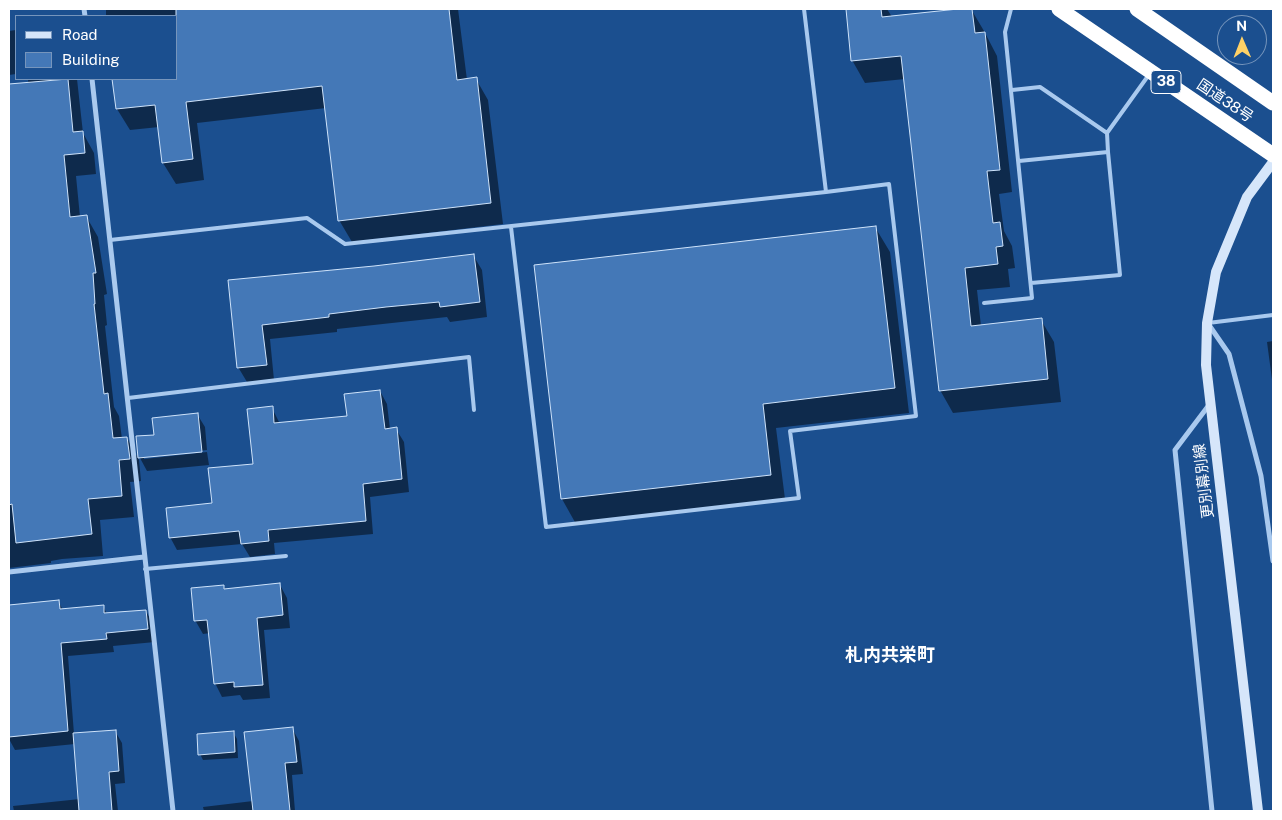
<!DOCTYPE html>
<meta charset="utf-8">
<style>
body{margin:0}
#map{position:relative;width:1282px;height:820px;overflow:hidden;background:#1b4f8f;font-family:"Public Sans",sans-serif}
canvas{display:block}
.frame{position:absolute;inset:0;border:10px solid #fff;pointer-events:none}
.legend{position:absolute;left:15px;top:15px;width:162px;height:65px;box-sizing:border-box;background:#1b4f8f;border:1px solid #7695bc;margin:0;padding:6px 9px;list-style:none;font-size:15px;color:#fff}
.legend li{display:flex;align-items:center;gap:10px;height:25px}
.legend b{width:25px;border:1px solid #7695bc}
.north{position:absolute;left:1217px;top:15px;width:50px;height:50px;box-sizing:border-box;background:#1b4f8f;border:1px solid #7695bc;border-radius:50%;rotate:359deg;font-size:14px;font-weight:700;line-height:20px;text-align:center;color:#fff}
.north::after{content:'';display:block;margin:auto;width:18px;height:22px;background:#ffd166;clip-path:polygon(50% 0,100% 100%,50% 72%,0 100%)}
</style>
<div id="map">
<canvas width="1282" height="820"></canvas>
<div class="frame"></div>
<ul class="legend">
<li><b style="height:6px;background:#d6e6fa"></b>Road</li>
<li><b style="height:14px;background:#4478b7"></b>Building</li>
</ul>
<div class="north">N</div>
</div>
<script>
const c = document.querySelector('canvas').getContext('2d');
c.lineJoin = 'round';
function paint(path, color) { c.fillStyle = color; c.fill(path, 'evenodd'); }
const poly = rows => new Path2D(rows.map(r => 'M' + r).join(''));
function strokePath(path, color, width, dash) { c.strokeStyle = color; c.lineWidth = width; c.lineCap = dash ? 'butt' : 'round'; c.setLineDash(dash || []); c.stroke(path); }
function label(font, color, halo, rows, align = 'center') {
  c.font = font + ' "Public Sans","Noto Sans JP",sans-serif'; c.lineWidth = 4.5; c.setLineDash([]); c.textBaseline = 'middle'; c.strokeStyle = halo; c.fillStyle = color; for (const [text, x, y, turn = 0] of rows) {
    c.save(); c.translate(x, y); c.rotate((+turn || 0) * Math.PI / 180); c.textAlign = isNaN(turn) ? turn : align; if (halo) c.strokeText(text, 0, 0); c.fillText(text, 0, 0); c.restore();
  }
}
paint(poly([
 [106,9,458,9,467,80,476,79,488,100,503,224,352,242,339,220,326,108,197,123,204,180,176,184,163,163,159,127,130,130,117,109,114,79,176,79,176,16,106,16],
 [847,9,887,9,892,17,971,9,984,31,997,56,1012,192,999,194,1004,231,1012,246,1015,268,1008,269,1010,287,977,290,981,326,1041,320,1054,342,1061,402,953,413,940,390,905,79,865,83,852,60],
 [16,30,16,74,9,75,9,31],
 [28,79,77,79,83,133,94,153,96,174,76,176,80,217,86,216,98,237,107,294,104,295,107,325,105,326,114,407,119,416,122,439,127,438,139,460,141,481,130,482,134,517,100,520,103,556,62,559,51,561,51,563,9,568,9,108,30,107],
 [875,227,890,252,909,413,776,428,785,499,576,524,562,499,535,266],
 [473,255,482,270,487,317,450,322,447,317,337,329,337,332,270,339,274,380,247,382,238,367,229,281,375,267],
 [1273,341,1273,387,1267,342],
 [380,391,387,404,390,429,396,429,404,442,409,492,370,497,373,534,274,543,275,554,250,557,242,544,177,550,170,537,213,504,254,465,272,408,280,424,348,417],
 [197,414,205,427,207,450,144,457,144,459,207,452,209,465,147,471,140,458,137,437,155,436],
 [280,585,287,598,290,628,264,630,270,698,243,700,240,695,222,697,215,683,210,633,203,634,195,620,223,586,226,590],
 [58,601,63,610,103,606,107,614,146,611,153,624,155,642,113,646,114,652,68,656,74,734,115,731,122,743,125,783,115,784,118,811,14,811,13,806,80,799,75,744,15,750,9,739,9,606],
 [292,728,299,741,303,774,292,775,295,811,204,811,203,807,253,801],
 [233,732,237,739,238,758,203,760,200,754]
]), '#0007');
const building = poly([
 [176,9,449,9,457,80,477,77,491,203,338,221,322,86,186,102,193,159,162,163,155,105,116,109,112,79,176,79,176,9],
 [846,9,881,9,882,17,958,9,972,9,975,33,985,32,1000,170,987,171,993,223,1000,222,1003,246,996,247,998,264,965,268,971,326,1042,318,1048,379,939,391,901,56,851,61,846,9],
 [68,79,73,132,83,131,85,153,64,155,70,217,87,215,96,273,93,273,95,304,94,304,104,394,108,393,113,438,127,437,130,459,119,460,122,496,88,499,92,534,16,543,12,504,9,505,9,84,68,79],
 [876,226,895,388,763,404,771,475,561,499,534,265,876,226],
 [474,254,480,302,440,307,439,302,386,307,329,314,329,317,262,325,267,365,237,368,228,280,374,266,474,254],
 [380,390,385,429,397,427,402,479,363,484,366,521,268,530,269,541,241,544,239,531,169,538,166,508,212,503,208,468,253,464,247,409,273,406,274,423,347,416,344,394,380,390],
 [198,413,202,452,138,458,136,436,154,435,152,418,198,413],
 [280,583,283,615,257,618,263,685,234,687,234,682,214,684,207,620,194,621,191,588,224,585,224,589,280,583],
 [59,600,60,609,104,605,104,613,146,610,148,629,106,633,107,639,61,643,68,731,9,737,9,605,59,600],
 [293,727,297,762,285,763,290,811,253,811,244,732,293,727],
 [116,730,119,771,109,772,112,811,79,811,73,733,116,730],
 [234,731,235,752,198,755,197,734,234,731]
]);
paint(building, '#4478b7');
strokePath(building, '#cfe3fa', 1);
strokePath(poly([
 [1012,90,1040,87,1107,133],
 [1108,152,1107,133,1148,76],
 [1019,161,1108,152,1120,275,1031,283],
 [511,227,546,527,799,498,790,431,916,416,889,184,826,192],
 [110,240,307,218,345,244,826,192,804,9],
 [984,303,1032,298,1005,32,1011,9],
 [1208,323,1273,315],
 [128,398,469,357,474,410],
 [145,569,286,556]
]), '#a9c9ee', 4);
strokePath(poly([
 [84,9,85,16],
 [92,79,173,811],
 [1209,325,1229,354,1261,476,1273,561],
 [1209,405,1175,450,1212,811],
 [9,572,144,557]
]), '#a9c9ee', 5);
strokePath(poly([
 [1258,811,1206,365,1207,323,1216,272,1247,197,1273,162]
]), '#d6e6fa', 10);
strokePath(poly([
 [1059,9,1273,155],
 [1137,9,1273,103]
]), '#fff', 15);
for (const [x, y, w] of [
 [1166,82,30]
]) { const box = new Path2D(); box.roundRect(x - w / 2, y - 11.5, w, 23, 4); c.fillStyle = '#1b4f8f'; c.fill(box); strokePath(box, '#fff', 1); }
label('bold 14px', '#fff', null, [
 ["38",1166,82]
]);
label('15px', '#fff', '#1b4f8f', [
 ["国道38号",1225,101,34],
 ["更別幕別線",1204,481,-97]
]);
label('bold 18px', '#fff', '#1b4f8f', [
 ["札内共栄町",890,655]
]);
</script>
